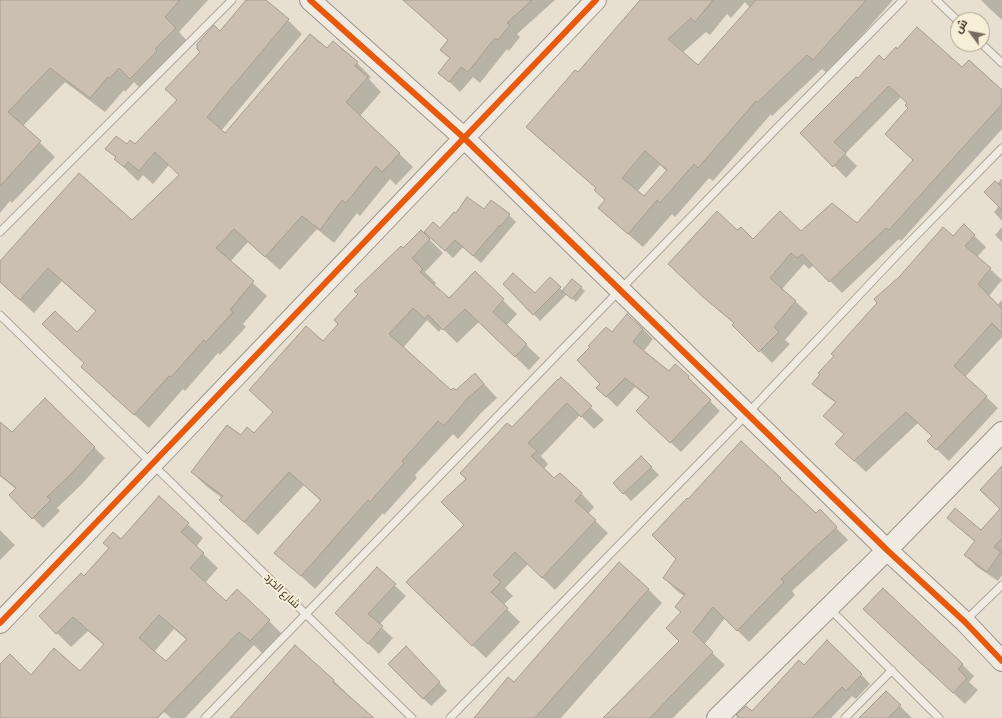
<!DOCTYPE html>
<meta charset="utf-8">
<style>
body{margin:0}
#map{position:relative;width:1002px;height:718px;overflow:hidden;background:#e7e0d1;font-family:"Crimson Pro",Cairo,serif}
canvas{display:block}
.north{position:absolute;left:950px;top:12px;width:40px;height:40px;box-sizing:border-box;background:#f7eed8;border:1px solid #ada18e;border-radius:50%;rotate:302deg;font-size:11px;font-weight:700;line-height:16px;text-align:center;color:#3d2e20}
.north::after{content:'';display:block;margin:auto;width:14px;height:18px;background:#786c5e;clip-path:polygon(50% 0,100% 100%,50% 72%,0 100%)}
</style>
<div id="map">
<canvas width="1002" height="718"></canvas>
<div class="north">ش</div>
</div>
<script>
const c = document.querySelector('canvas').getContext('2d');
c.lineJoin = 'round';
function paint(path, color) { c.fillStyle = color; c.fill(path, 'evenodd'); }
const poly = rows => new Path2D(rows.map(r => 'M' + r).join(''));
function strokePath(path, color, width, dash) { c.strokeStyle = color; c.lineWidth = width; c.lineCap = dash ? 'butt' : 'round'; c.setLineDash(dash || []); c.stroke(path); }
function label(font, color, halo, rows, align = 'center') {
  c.font = font + ' "Crimson Pro",Cairo,serif'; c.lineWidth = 4; c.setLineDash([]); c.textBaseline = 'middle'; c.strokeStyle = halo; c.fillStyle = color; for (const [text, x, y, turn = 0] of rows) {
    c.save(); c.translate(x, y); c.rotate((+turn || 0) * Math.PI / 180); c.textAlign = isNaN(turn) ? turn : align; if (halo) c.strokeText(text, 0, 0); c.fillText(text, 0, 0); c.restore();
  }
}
paint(poly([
 [0,0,208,0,179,32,190,44,169,64,171,66,145,93,134,82,125,92,124,90,105,112,65,82,23,126,55,157,12,203,10,201,0,213],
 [247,0,264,0,288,20,302,34,221,131,225,134,327,50,357,63,371,77,369,79,381,92,360,116,413,167,396,185,390,179,360,216,357,213,334,243,317,229,280,270,248,242,230,262,267,296,243,324,246,327,220,355,218,353,185,391,183,389,149,428,82,367,85,364,77,333,97,312,62,281,34,313,0,282,0,262,132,222,180,175,169,165,153,184,143,175,138,181,115,159,116,158,107,149,127,145,135,145,178,100,221,32],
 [404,0,555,0,517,34,520,37,509,51,507,49,480,83,473,77,460,92,440,73,451,59,441,50,449,40],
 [641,0,893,0,828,74,822,69,772,116,771,114,713,181,709,178,675,217,672,214,643,247,614,222,599,208,606,201,597,189,542,141,527,127,578,73],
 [745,2,750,8,698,67,682,53,706,32,710,35,727,14,731,18],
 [660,165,667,171,644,198,637,192],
 [981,0,1002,0,1002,20,989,8],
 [884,62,962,68,1002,91,1002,129,901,241,899,239,842,293,814,265,809,269,804,264,782,289,808,313,785,340,790,344,772,363,734,325,735,324,681,276,737,231,753,240,857,224,914,160,908,103,901,97,845,154,857,166,846,178,802,133,858,80],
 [1002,178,1002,221,994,212,999,206,997,184],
 [484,210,509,215,516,222,481,263,463,247,453,258,433,239,440,230],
 [964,226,986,247,977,257,1002,280,989,296,997,305,1002,300,1002,337,965,377,998,408,949,461,928,441,932,436,918,423,866,472,848,455,845,435,836,427,836,403,825,395,814,384],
 [1002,227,1002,242,995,235],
 [421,231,443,253,425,272,436,283,434,286,449,300,475,273,517,314,506,326,540,358,529,370,479,322,457,343,442,328,439,332,427,320,403,348,451,391,456,392,475,374,497,398,481,413,458,439,453,434,415,475,417,478,384,515,383,513,315,589,276,553,321,501,304,485,258,535,234,513,222,498,206,486,192,472,241,437,254,434,274,413,250,390,323,343],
 [550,279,563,291,572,280,585,291,576,302,567,294,540,321,505,284,535,294],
 [643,329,653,339,643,352,669,373,688,377,698,387,697,388,720,411,681,452,647,421,649,398,635,387,617,407,598,388,602,384,613,334],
 [561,379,604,420,594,429,580,415,541,456,548,464,544,469,554,479,560,474,582,494,594,507,588,514,608,533,555,590,528,564,505,588,513,596,503,605,520,622,486,658,420,595,465,525,468,479,512,429],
 [45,399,105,458,82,484,57,508,60,511,43,528,10,495,16,489,0,476,0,433,12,433],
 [741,443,780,479,816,515,820,511,848,540,792,591,795,595,749,642,725,618,704,645,725,665,673,718,605,718,680,641,684,596,676,590,664,578,678,559,688,500],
 [641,457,659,475,631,501,614,483],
 [1002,468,1002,575,998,581,976,566,966,555,975,542,948,518,981,531,1001,509],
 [159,498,203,538,196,547,218,568,205,583,226,602,269,621,283,635,264,655,254,645,185,718,171,718,164,712,158,718,0,718,0,666,31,676,80,672,104,645,88,631,71,647,40,616,84,577,122,540],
 [174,629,187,640,166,662,154,652],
 [0,530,15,545,0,560],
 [377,569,406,596,379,625,393,638,379,654,347,624],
 [648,589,662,603,561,718,475,718,514,683],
 [864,609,962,664,974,676,969,682,978,690,965,704],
 [295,647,334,681,372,718,231,718],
 [406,648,447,691,431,706,389,664],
 [861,674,870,684,856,699,852,696,831,718,736,718,746,707,752,712],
 [886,692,912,718,860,718]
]), '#0003');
const building = poly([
 [0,0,180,0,165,17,176,28,155,49,157,51,130,79,119,68,110,78,108,77,90,98,50,68,8,112,41,141,0,186,0,0],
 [246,0,266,0,289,19,207,117,225,133,310,34,327,48,333,41,358,62,355,66,368,77,346,102,400,153,382,172,376,166,346,203,342,200,320,230,302,216,265,257,234,229,216,248,254,281,230,310,233,312,206,342,204,340,171,377,169,376,134,415,81,367,84,363,42,324,55,311,77,332,96,311,48,268,20,300,0,282,0,261,79,173,132,220,179,175,155,152,139,171,128,162,124,167,114,159,116,157,105,149,116,136,127,144,130,140,135,144,177,100,165,89,200,52,197,49,197,44,214,25,220,31,246,0],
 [403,0,532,0,507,23,510,25,498,40,495,38,468,72,461,67,449,82,438,73,450,58,440,50,448,40,403,0],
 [640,0,713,0,695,22,691,18,668,39,698,65,756,0,866,0,813,60,807,55,758,102,756,101,698,168,694,164,660,203,657,200,628,234,598,208,605,200,594,190,596,188,526,127,575,70,578,72,640,0],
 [645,151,667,170,644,196,622,178,645,151],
 [917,27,962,67,969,60,1002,90,1002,104,889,230,886,228,829,282,802,254,797,258,791,253,770,278,796,301,774,327,779,332,759,352,732,325,734,323,703,297,668,264,717,211,737,230,741,227,753,239,780,211,801,231,832,203,857,223,913,160,885,134,908,108,905,105,907,103,889,86,834,142,846,153,833,167,800,133,856,77,858,78,879,55,884,60,896,47,897,49,917,27],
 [995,181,1002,187,1002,210,984,192,995,181],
 [467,197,484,209,491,200,510,214,501,226,500,225,473,256,455,240,445,251,424,232,433,222,440,228,454,212,456,213,467,197],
 [964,224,975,235,965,246,991,268,978,284,1002,309,1002,333,992,323,954,366,987,396,936,450,927,441,932,436,906,412,854,461,835,444,844,434,823,416,836,402,812,384,820,374,818,373,834,356,831,354,877,303,874,299,899,277,943,227,953,236,964,224],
 [421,230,430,239,412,258,423,269,420,272,449,298,475,271,504,299,493,312,527,344,515,357,465,309,443,330,428,315,425,319,413,308,389,334,451,390,453,388,456,390,475,373,484,384,467,399,444,426,438,421,402,461,404,463,370,502,368,500,301,576,274,553,321,500,289,472,244,522,219,500,223,496,191,472,227,425,241,435,247,427,254,433,273,412,249,390,306,326,323,341,338,324,334,320,358,294,354,291,401,246,403,248,421,230],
 [513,273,535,293,550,277,561,287,533,315,503,284,513,273],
 [572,279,582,287,572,299,562,291,572,279],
 [627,314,643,329,633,342,669,371,675,364,689,376,688,378,711,400,670,443,636,411,649,397,625,378,606,397,596,388,600,384,577,360,590,347,588,346,606,327,612,332,627,314],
 [561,377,592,406,581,417,567,403,528,443,537,451,531,456,554,478,560,473,582,493,575,501,596,520,542,578,515,552,493,575,501,582,491,592,508,608,472,646,406,582,464,525,441,502,466,479,460,473,507,423,512,427,558,379,558,380,561,377],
 [45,398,95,447,71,474,47,497,51,500,32,519,9,495,16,488,0,475,0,422,12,432,45,398],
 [741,441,781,478,780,479,816,513,820,509,837,527,781,579,784,582,737,631,713,607,693,632,713,652,650,718,603,718,679,641,666,628,681,612,675,607,685,594,663,578,676,559,652,535,687,498,688,499,741,441],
 [641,456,652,467,623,494,613,483,641,456],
 [1002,466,1002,538,994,547,1001,552,987,572,964,555,975,541,947,518,955,508,981,530,1000,509,980,490,1002,466],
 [159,496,189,523,181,532,204,553,190,568,226,601,237,589,270,620,250,641,239,632,157,718,0,718,0,664,10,654,31,675,54,648,80,671,104,644,73,617,56,634,39,616,81,573,84,576,109,548,103,543,113,532,121,539,159,496],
 [159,615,187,639,166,661,139,638,159,615],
 [619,562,649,589,535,718,474,718,508,677,514,682,619,562],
 [377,567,396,584,368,614,383,626,368,644,335,613,377,567],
 [883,588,963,664,958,669,967,678,953,693,863,609,883,588],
 [827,640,862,674,846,691,842,687,812,718,740,718,736,715,746,706,752,711,799,660,804,665,827,640],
 [295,645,334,680,333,682,374,718,230,718,295,645],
 [406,646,440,682,423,699,388,664,406,646],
 [886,691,901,705,888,718,859,718,886,691]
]);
paint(building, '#cbbfb2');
strokePath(building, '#a89c90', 1);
const lane = poly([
 [936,0,958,21],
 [982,44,1002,63],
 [0,232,232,0],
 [0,315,412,718],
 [829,608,939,718],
 [966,620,1002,585],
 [205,718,774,131,903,0],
 [450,718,747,414,898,254,1002,148],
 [845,718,892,670]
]);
const secondary = poly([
 [310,0,464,138,887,550,965,622,1002,661],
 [0,623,596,0],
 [717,718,887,550,1002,432]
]);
strokePath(lane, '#ada599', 9);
strokePath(secondary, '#9c958a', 22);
strokePath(lane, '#efebe3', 7);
strokePath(secondary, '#efebe3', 20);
strokePath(poly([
 [310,0,464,138,887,550,965,622,1002,661],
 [0,623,596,0]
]), '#e8590c', 6);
label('11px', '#3d2e20', '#f7eed8', [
 ["شارع الخرد",282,591,44]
]);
</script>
